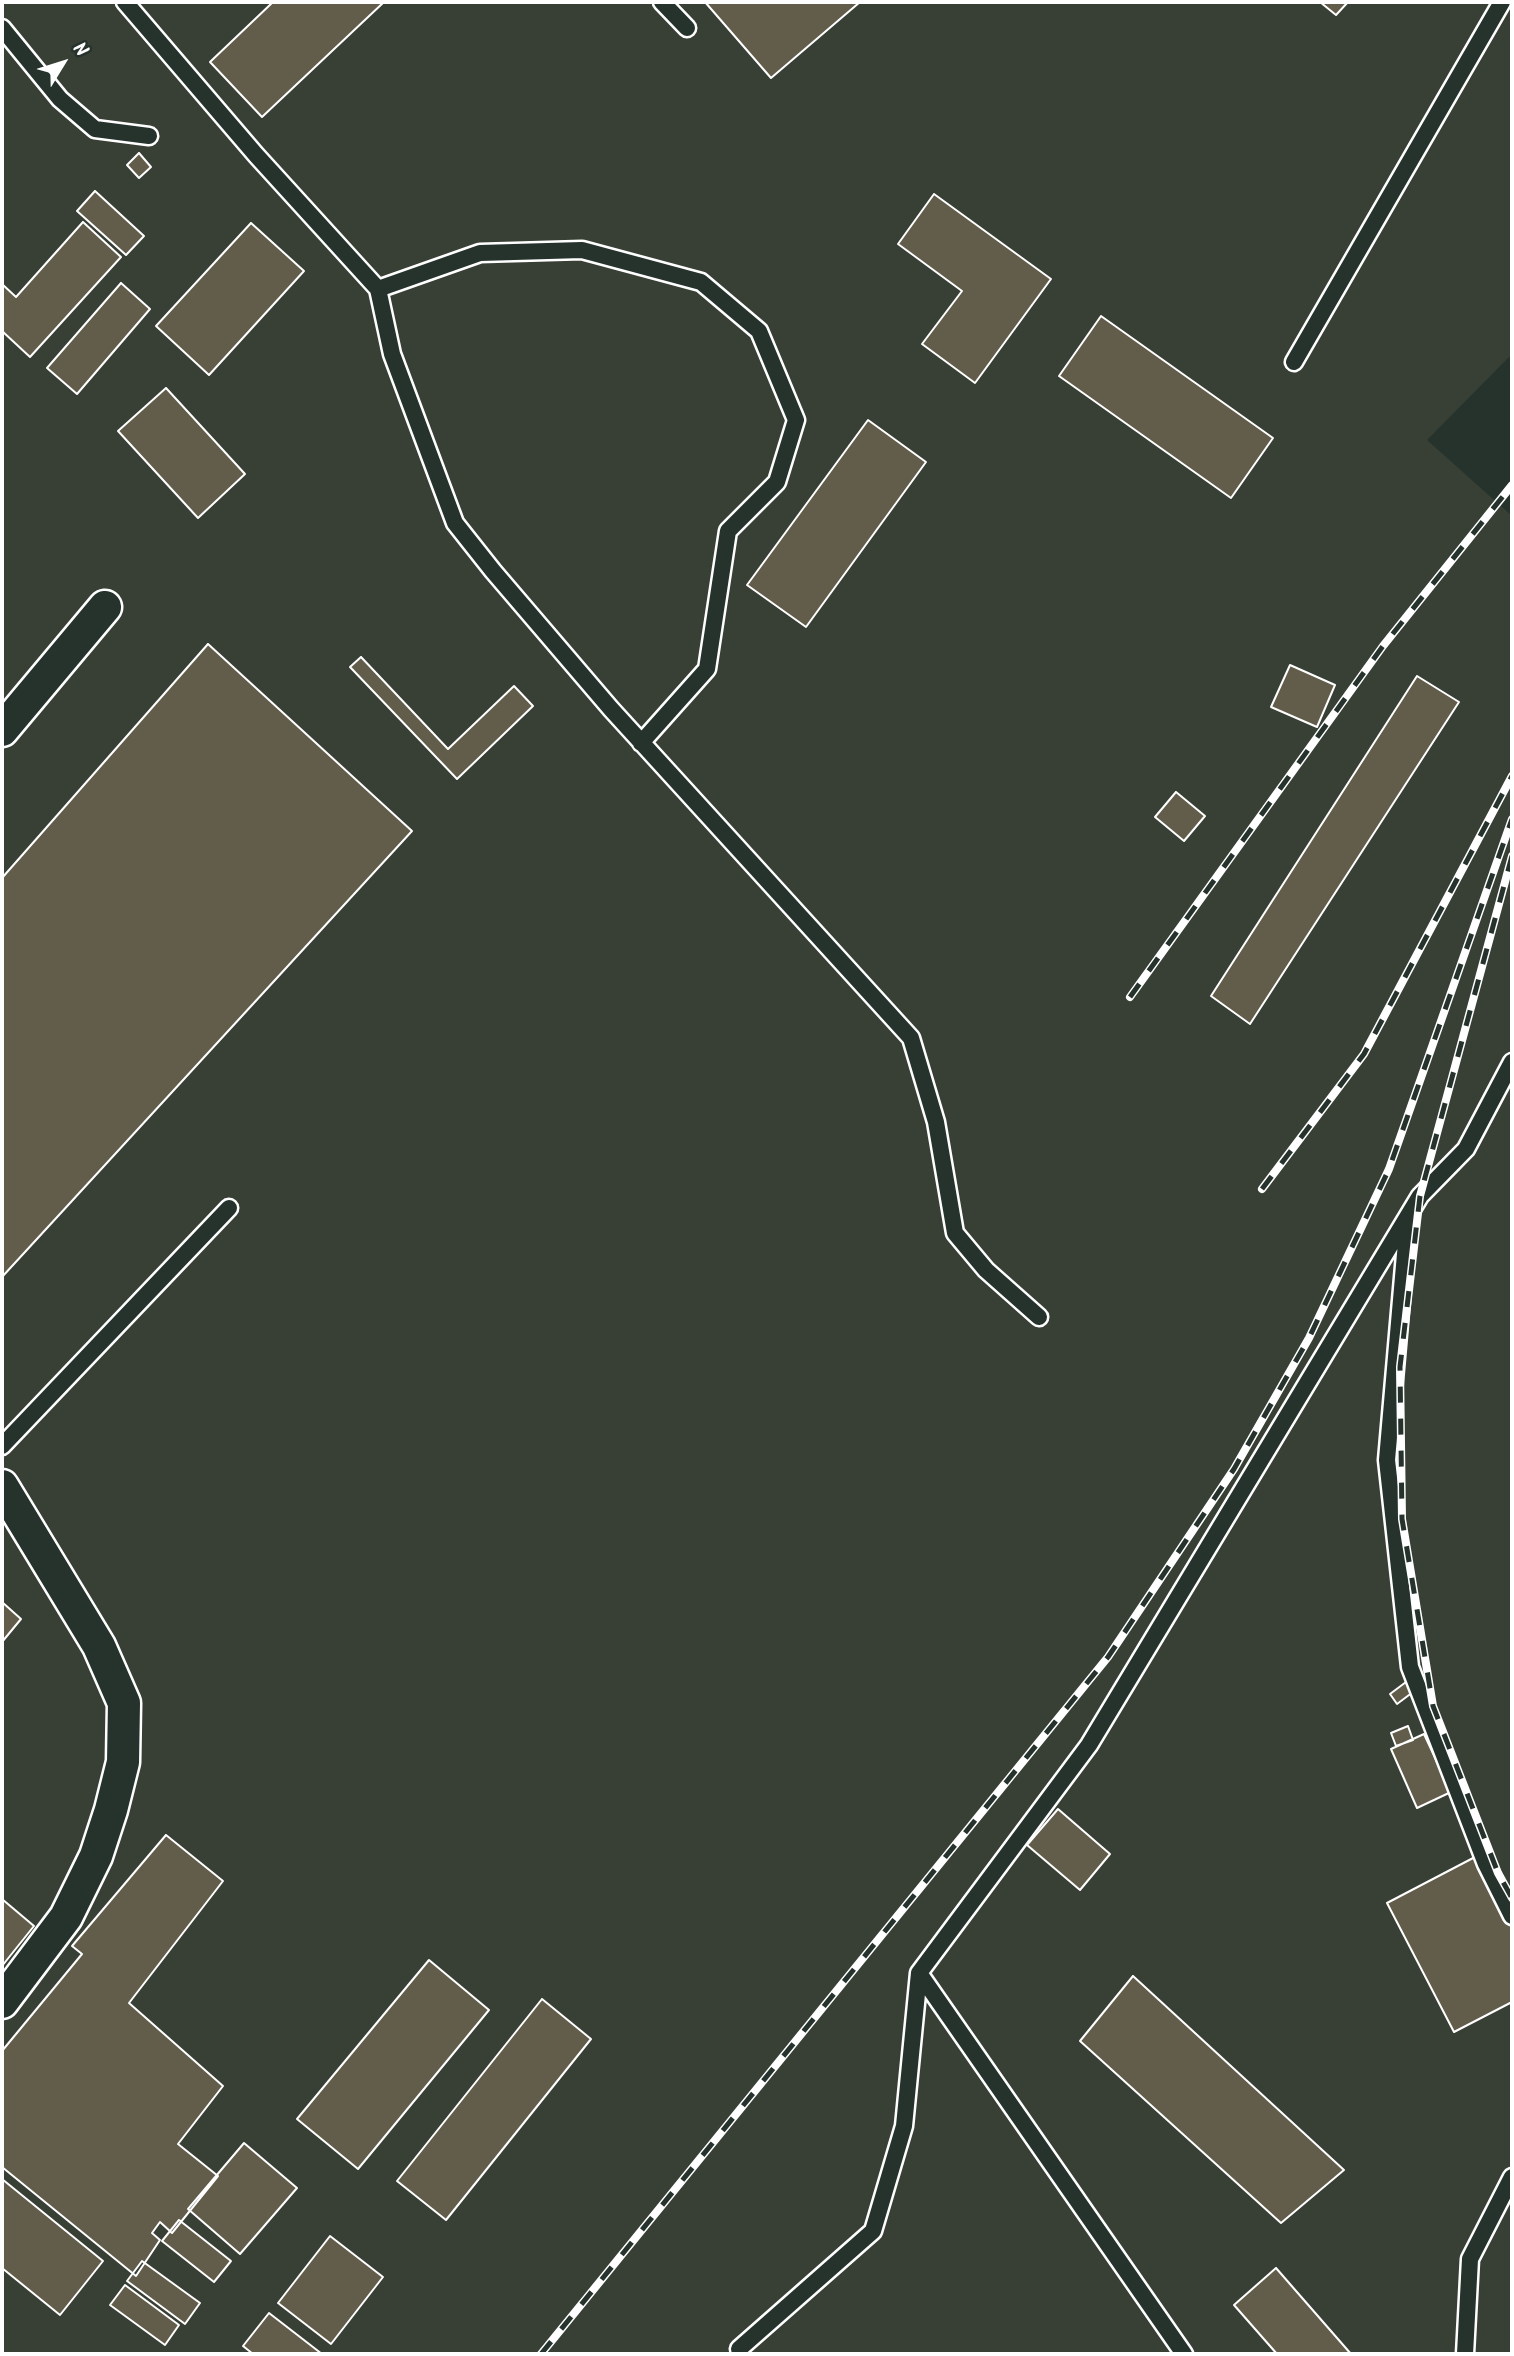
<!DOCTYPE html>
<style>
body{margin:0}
#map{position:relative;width:1514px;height:2356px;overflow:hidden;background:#26332d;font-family:Kalam,sans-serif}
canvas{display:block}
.frame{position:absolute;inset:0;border:4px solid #fff;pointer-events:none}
.north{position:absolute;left:28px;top:28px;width:70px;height:70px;-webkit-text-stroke:5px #26332d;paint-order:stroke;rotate:52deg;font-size:19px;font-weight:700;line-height:28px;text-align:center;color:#fff}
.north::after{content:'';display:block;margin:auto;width:24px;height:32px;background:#fff;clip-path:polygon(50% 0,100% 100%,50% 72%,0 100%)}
</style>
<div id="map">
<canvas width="1514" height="2356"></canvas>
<div class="frame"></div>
<div class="north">N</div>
</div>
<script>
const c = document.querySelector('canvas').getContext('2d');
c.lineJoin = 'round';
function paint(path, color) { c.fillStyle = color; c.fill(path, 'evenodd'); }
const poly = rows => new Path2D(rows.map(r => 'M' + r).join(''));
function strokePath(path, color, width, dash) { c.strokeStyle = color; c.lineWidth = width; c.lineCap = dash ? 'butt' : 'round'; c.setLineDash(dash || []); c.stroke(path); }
paint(poly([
 [2,2,1512,2,1512,354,1427,440,1512,516,1512,2354,2,2354]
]), '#384036');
const building = poly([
 [273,2,384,2,262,117,210,62,273,2],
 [705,2,860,2,771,78,705,2],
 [1320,2,1348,2,1336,15,1320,2],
 [139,153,151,167,139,178,127,165,139,153],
 [95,191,144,236,126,255,77,211,95,191],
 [934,194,1051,279,975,383,922,344,962,291,898,244,934,194],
 [83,222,121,257,30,357,2,331,2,284,16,297,83,222],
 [251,223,304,271,209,375,156,326,251,223],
 [121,283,150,309,77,394,47,368,121,283],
 [1101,316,1273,438,1231,498,1059,376,1101,316],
 [166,388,245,474,198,518,118,431,166,388],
 [868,420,926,462,806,627,747,585,868,420],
 [208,644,412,831,2,1277,2,878,208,644],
 [361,657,448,749,514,686,533,706,457,779,350,667,361,657],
 [1290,665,1335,685,1317,727,1271,707,1290,665],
 [1417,676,1459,702,1250,1024,1211,996,1417,676],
 [1176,792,1205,816,1184,841,1155,817,1176,792],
 [2,1602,21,1619,2,1642,2,1602],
 [1406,1682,1413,1692,1397,1704,1390,1694,1406,1682],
 [1408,1726,1413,1740,1396,1746,1391,1733,1408,1726],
 [1424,1734,1451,1792,1417,1808,1391,1749,1424,1734],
 [1058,1809,1110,1854,1080,1890,1027,1845,1058,1809],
 [166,1835,223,1881,129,2003,223,2086,178,2144,218,2176,172,2233,160,2222,152,2233,160,2240,136,2276,2,2167,2,2051,82,1954,72,1946,166,1835],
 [1475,1857,1512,1928,1512,2002,1454,2032,1387,1903,1475,1857],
 [2,1899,34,1926,2,1966,2,1899],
 [429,1960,489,2010,358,2169,297,2119,429,1960],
 [1133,1976,1344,2170,1281,2223,1080,2041,1133,1976],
 [542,1999,591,2039,446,2220,397,2181,542,1999],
 [244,2143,297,2188,240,2254,188,2209,244,2143],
 [2,2179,103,2261,60,2315,2,2268,2,2179],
 [179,2220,231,2261,214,2282,162,2241,179,2220],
 [330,2236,383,2277,331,2344,278,2303,330,2236],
 [142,2261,200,2303,185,2324,127,2281,142,2261],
 [1276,2268,1351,2354,1277,2354,1234,2305,1276,2268],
 [125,2285,179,2325,165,2345,110,2305,125,2285],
 [269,2313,322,2354,253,2354,243,2346,269,2313]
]);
paint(building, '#625d4b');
strokePath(building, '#fff', 2);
const lane = poly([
 [125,2,256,155,378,289,392,354,455,523,493,571,611,709,911,1038,936,1122,955,1233,986,1270,1039,1317],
 [662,2,687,28],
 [2,28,60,99,95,129,149,136],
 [378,289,480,253,582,250,701,282,759,331,796,420,777,482,728,531,707,669,641,743],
 [1294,362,1502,2],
 [1408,1220,1387,1460,1410,1667,1486,1864,1512,1916],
 [2,1446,229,1208],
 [919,1973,1184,2354],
 [739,2349,873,2231,904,2126,919,1973,1089,1745,1420,1196,1466,1149,1512,1062],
 [1465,2354,1470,2259,1512,2177]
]);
const street = poly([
 [2,730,105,607],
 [2,1486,99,1646,124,1703,123,1762,111,1810,96,1856,66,1917,2,2002]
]);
strokePath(lane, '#fff', 21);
strokePath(street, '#fff', 37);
strokePath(lane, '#26332d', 16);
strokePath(street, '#26332d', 32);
const rail = poly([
 [1512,856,1420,1196,1400,1367,1402,1519,1433,1706,1498,1873,1512,1898],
 [1130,997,1383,646,1512,485],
 [1262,1189,1364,1054,1512,776],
 [541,2354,1108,1657,1234,1469,1309,1338,1389,1169,1512,819]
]);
strokePath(rail, '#fff', 8);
strokePath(rail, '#26332d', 5, [16]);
</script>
